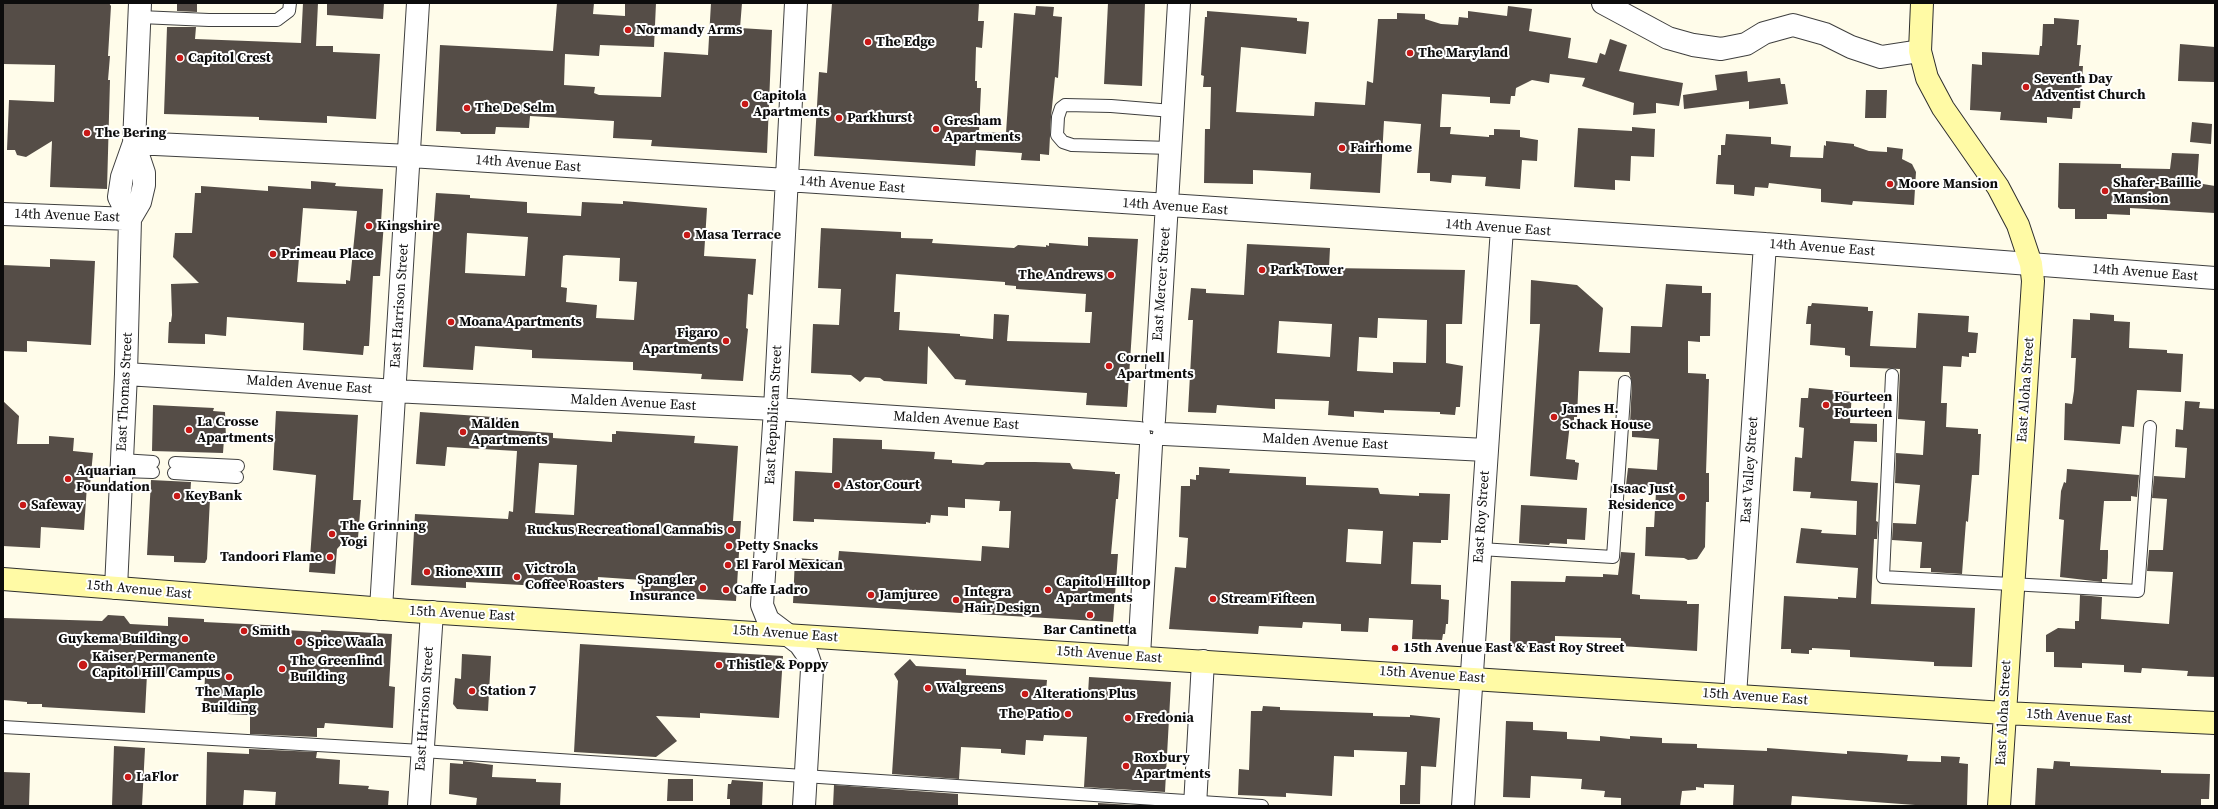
<!DOCTYPE html>
<style>
body{margin:0}
#map{position:relative;width:2218px;height:809px;overflow:hidden;background:#fffcea;font-family:"Source Serif 4",serif}
canvas{display:block}
.frame{position:absolute;inset:0;border:4px solid #0c0c0c;pointer-events:none}
</style>
<div id="map">
<canvas width="2218" height="809"></canvas>
<div class="frame"></div>
</div>
<script>
const c = document.querySelector('canvas').getContext('2d');
c.lineJoin = 'round';
function paint(path, color) { c.fillStyle = color; c.fill(path, 'evenodd'); }
const poly = rows => new Path2D(rows.map(r => 'M' + r).join(''));
function strokePath(path, color, width, dash) { c.strokeStyle = color; c.lineWidth = width; c.lineCap = dash ? 'butt' : 'round'; c.setLineDash(dash || []); c.stroke(path); }
function label(font, color, halo, rows, align = 'center') {
  c.font = font + ' "Source Serif 4",serif'; c.lineWidth = 4; c.setLineDash([]); c.textBaseline = 'middle'; c.strokeStyle = halo; c.fillStyle = color; for (const [text, x, y, turn = 0] of rows) {
    c.save(); c.translate(x, y); c.rotate((+turn || 0) * Math.PI / 180); c.textAlign = isNaN(turn) ? turn : align; if (halo) c.strokeText(text, 0, 0); c.fillText(text, 0, 0); c.restore();
  }
}
paint(poly([
 [3,3,109,3,111,6,108,56,110,56,108,80,110,80,107,189,50,187,52,141,26,157,17,155,15,150,7,150,9,100,54,102,55,65,3,64],
 [177,3,197,3,197,12,177,11],
 [303,3,318,3,316,46,333,46,333,52,380,54,376,119,327,116,327,123,259,120,259,117,164,114,167,27,196,27,195,39,301,43],
 [327,3,384,3,383,19,327,15],
 [557,3,594,3,593,14,625,16,625,3,656,3,654,47,600,45,599,56,565,54,564,85,595,87,594,93,599,95,661,97,664,52,708,55,711,3,742,3,740,28,772,30,767,153,651,146,652,140,613,138,614,121,530,116,529,128,496,127,495,134,461,134,460,132,436,131,440,45,553,51],
 [832,3,979,3,978,21,984,21,982,48,976,47,975,81,977,81,977,88,981,88,979,132,1006,133,1014,13,1035,15,1036,6,1054,7,1053,16,1062,17,1058,78,1055,77,1051,117,1049,155,1040,154,1040,161,1021,160,1022,153,976,150,975,166,814,156,819,72,827,73],
 [1108,3,1145,3,1142,86,1104,84],
 [1508,6,1532,9,1529,31,1571,38,1568,58,1597,63,1600,53,1605,55,1610,39,1627,45,1619,71,1683,83,1679,106,1656,103,1656,113,1633,115,1634,103,1582,86,1585,78,1550,74,1549,83,1532,80,1516,88,1515,96,1511,96,1510,104,1490,103,1490,97,1442,94,1440,127,1451,127,1450,134,1489,137,1489,135,1494,135,1494,129,1520,130,1520,137,1538,140,1537,161,1522,160,1520,189,1485,186,1486,177,1452,175,1451,183,1430,181,1430,173,1417,173,1421,124,1384,121,1380,193,1310,189,1311,173,1253,170,1253,184,1204,183,1205,129,1210,129,1211,87,1203,87,1204,76,1201,75,1205,17,1207,17,1207,11,1297,18,1297,21,1309,22,1306,54,1241,47,1236,112,1314,116,1315,102,1365,105,1367,81,1373,83,1378,19,1397,19,1397,13,1425,14,1425,19,1441,24,1458,25,1459,17,1468,18,1468,11,1507,16],
 [2054,18,2079,20,2077,45,2081,45,2079,66,2083,66,2080,108,2073,108,2072,119,2047,117,2047,123,2000,120,2001,112,1970,110,1972,64,1982,65,1982,52,2039,55,2040,46,2042,46,2043,24,2054,24],
 [2180,44,2215,47,2214,82,2178,81],
 [1747,71,1748,82,1780,78,1781,84,1785,84,1788,104,1749,109,1749,101,1684,109,1683,95,1717,90,1715,75],
 [1866,90,1887,90,1886,118,1865,118],
 [2192,122,2212,124,2211,144,2190,142],
 [1632,127,1655,129,1654,157,1631,156,1630,181,1615,180,1615,190,1574,187,1578,128,1632,131],
 [1726,134,1771,137,1771,144,1791,146,1790,157,1823,158,1824,145,1826,146,1826,141,1854,144,1854,146,1869,151,1887,152,1887,147,1903,149,1902,159,1912,164,1916,172,1914,205,1853,201,1852,205,1821,202,1821,189,1769,183,1768,188,1755,187,1754,196,1734,194,1734,185,1716,184,1718,155,1721,155,1721,145,1725,145],
 [2172,153,2199,154,2197,183,2215,186,2215,213,2130,208,2130,215,2107,214,2107,219,2075,219,2075,209,2060,209,2058,207,2059,163,2121,164,2121,168,2170,169],
 [311,181,336,183,335,186,383,189,381,222,384,222,380,276,373,276,369,346,364,346,363,355,303,350,304,323,227,317,226,336,205,334,205,344,168,343,169,322,171,322,172,315,171,284,199,283,173,257,175,233,192,233,195,193,201,193,201,186,268,191,268,186,311,189],
 [303,208,357,211,350,281,346,280,346,284,297,282],
 [436,193,470,195,470,198,527,202,527,213,581,216,582,202,623,204,623,201,707,208,704,256,756,259,753,295,748,294,746,328,748,329,743,381,701,379,702,374,633,370,633,362,532,358,532,350,475,346,473,370,423,367],
 [467,233,528,237,525,276,465,273],
 [566,255,620,258,619,281,637,282,634,320,596,318,597,305,566,302,567,288,561,287,563,256],
 [821,228,901,232,901,238,933,239,932,243,1014,248,1018,245,1046,247,1046,245,1049,246,1049,243,1088,246,1088,237,1138,239,1127,407,1086,405,1087,393,965,385,966,380,955,379,928,346,927,384,884,381,880,378,865,377,860,382,851,375,811,373,813,324,839,325,841,289,818,288],
 [896,274,1005,282,1005,285,1016,286,1016,289,1086,294,1085,312,1092,312,1090,343,1007,341,1009,315,994,314,993,339,960,336,960,334,899,330,900,312,894,312],
 [1247,244,1330,248,1329,268,1465,270,1462,324,1446,324,1446,363,1463,366,1460,407,1456,407,1455,415,1440,414,1440,412,1384,410,1384,413,1354,411,1354,417,1328,415,1329,401,1275,399,1275,409,1217,405,1216,413,1188,412,1193,320,1188,320,1191,288,1206,289,1206,293,1244,295],
 [1378,318,1427,320,1426,363,1393,362,1393,373,1357,371,1359,337,1377,338],
 [1279,321,1332,324,1330,357,1277,353],
 [50,259,95,261,91,345,27,341,27,352,3,351,3,265,50,267],
 [1531,280,1577,285,1603,308,1599,352,1630,353,1631,326,1662,327,1666,284,1702,286,1702,293,1711,293,1710,336,1700,336,1700,342,1688,341,1688,373,1706,374,1706,379,1709,379,1706,473,1709,473,1709,502,1706,502,1705,547,1697,559,1688,560,1684,558,1645,556,1646,527,1654,527,1656,492,1653,492,1653,487,1626,485,1628,468,1657,470,1659,439,1632,437,1632,424,1630,423,1632,383,1629,372,1579,371,1577,417,1574,417,1574,424,1570,423,1566,459,1575,460,1575,462,1579,463,1577,480,1530,476,1540,324,1530,324],
 [1812,303,1868,307,1868,311,1873,311,1870,346,1916,348,1918,313,1969,316,1968,332,1978,333,1976,353,1969,353,1969,357,1962,356,1961,367,1943,366,1941,403,1947,403,1946,427,1978,429,1978,434,1981,434,1979,475,1972,475,1968,522,1966,521,1962,574,1931,572,1931,568,1920,568,1922,542,1892,540,1893,523,1916,524,1920,485,1895,483,1896,453,1923,455,1925,421,1898,419,1900,369,1850,367,1850,356,1845,355,1845,348,1810,345,1811,324,1806,324,1808,306,1811,306],
 [2090,313,2114,315,2114,321,2130,322,2129,348,2167,350,2167,353,2183,354,2181,392,2137,390,2134,427,2122,426,2120,444,2064,440,2065,403,2072,404,2074,391,2076,358,2071,358,2073,319,2090,320],
 [1809,388,1852,392,1850,423,1877,424,1877,442,1854,441,1851,481,1878,483,1876,521,1878,522,1877,539,1874,539,1871,604,1975,608,1972,667,1934,666,1934,662,1850,657,1850,650,1812,648,1812,650,1809,650,1809,654,1791,653,1791,649,1781,649,1784,596,1838,599,1838,597,1856,598,1858,568,1796,563,1801,528,1822,530,1821,533,1856,535,1857,501,1810,498,1811,492,1793,491,1795,457,1802,458,1804,428,1799,427,1801,398,1808,398],
 [3,401,19,416,17,444,49,444,49,436,74,438,73,451,93,453,90,485,87,485,84,530,41,527,40,548,3,546],
 [2185,401,2200,402,2199,408,2215,409,2215,677,2187,676,2188,671,2142,668,2141,673,2124,672,2124,665,2082,663,2082,668,2054,667,2054,652,2046,652,2046,635,2058,628,2075,629,2075,621,2079,621,2080,595,2102,597,2101,619,2169,624,2173,572,2147,571,2149,550,2163,550,2167,499,2152,498,2154,476,2185,478,2187,448,2175,447,2176,429,2183,430],
 [153,405,214,408,213,411,225,412,226,439,224,439,223,453,152,451],
 [276,411,358,415,353,500,361,500,358,538,348,537,337,549,335,574,309,572,316,475,273,470],
 [420,412,508,418,507,430,553,433,553,438,612,442,612,434,616,434,616,431,695,436,694,443,738,446,733,521,741,521,736,601,641,596,642,580,598,577,597,589,466,582,466,588,411,585,415,514,508,519,509,511,513,512,517,451,447,447,445,466,416,464],
 [539,463,577,465,574,515,535,513],
 [833,438,882,440,882,449,935,452,934,459,952,460,952,463,983,465,986,462,1035,462,1070,463,1073,469,1115,472,1115,474,1120,474,1118,499,1116,499,1111,554,1118,554,1113,622,793,603,795,558,838,561,839,551,981,561,982,546,1009,548,1011,511,999,511,1000,501,965,499,965,508,948,507,948,516,931,515,930,523,926,522,926,524,814,519,814,522,793,521,795,471,832,473],
 [1199,467,1230,469,1229,473,1306,477,1306,485,1378,488,1380,494,1419,496,1419,493,1450,494,1448,540,1441,540,1441,543,1413,542,1411,584,1441,585,1441,599,1449,600,1448,624,1446,624,1445,634,1443,634,1442,640,1412,639,1413,620,1369,618,1368,632,1341,631,1341,624,1303,622,1302,628,1259,626,1258,634,1169,629,1175,567,1186,568,1188,538,1179,537,1181,486,1190,486,1190,479,1196,480,1196,475,1199,475],
 [1348,529,1383,531,1381,564,1346,562],
 [2067,469,2139,475,2137,497,2131,496,2131,501,2104,501,2100,550,2108,550,2108,557,2107,579,2102,579,2102,582,2060,577,2064,520,2059,519,2061,491,2064,482,2066,483],
 [151,480,191,482,190,498,210,498,207,559,205,563,174,562,174,556,147,555],
 [1521,505,1587,508,1585,540,1567,539,1567,544,1550,543,1549,545,1519,543],
 [1621,552,1635,553,1632,594,1640,595,1640,599,1687,601,1687,604,1699,604,1697,651,1621,646,1621,638,1555,636,1555,648,1510,647,1511,581,1565,582,1566,576,1603,577,1603,574,1618,575],
 [108,615,124,616,130,624,168,626,168,617,204,619,204,622,286,626,286,630,321,632,321,630,392,634,389,686,395,687,393,728,325,723,324,728,317,728,317,737,250,734,250,715,203,713,205,677,161,673,147,674,145,713,42,707,42,704,27,704,27,702,3,700,3,618,102,621],
 [580,644,783,656,779,718,700,713,700,718,656,716,677,741,656,757,574,752],
 [462,654,491,656,488,711,457,709,453,704,455,678,461,679],
 [910,659,916,666,966,669,966,675,1047,680,1046,691,1088,694,1089,677,1171,682,1165,792,1084,787,1087,737,1044,735,1043,741,1026,740,1025,755,1001,753,1001,749,961,747,959,779,892,774,898,681,894,674],
 [1263,706,1280,707,1280,710,1373,713,1373,716,1410,717,1410,715,1440,718,1436,767,1421,766,1420,804,1400,804,1400,785,1405,785,1407,752,1354,750,1354,757,1334,756,1332,796,1286,793,1286,797,1238,795,1239,769,1249,770,1251,711,1262,711],
 [1506,721,1533,722,1533,730,1567,732,1567,739,1600,741,1600,736,1630,739,1630,736,1662,738,1662,743,1697,744,1697,748,1767,751,1767,748,1847,754,1847,751,1881,753,1908,755,1907,761,1941,762,1941,756,1960,757,1959,763,1968,764,1967,806,1929,806,1792,796,1791,806,1733,806,1734,785,1704,784,1704,788,1696,787,1696,790,1682,791,1680,806,1621,806,1621,798,1604,797,1605,791,1581,789,1582,779,1531,776,1530,798,1503,797],
 [114,746,145,748,142,806,112,806],
 [249,749,317,752,316,758,340,760,339,784,369,786,368,789,389,791,388,806,275,806,276,792,244,790,243,806,206,806,207,752,249,754],
 [463,761,493,765,492,777,536,779,536,782,561,783,560,806,476,806,477,798,449,794,450,763,463,764],
 [2054,761,2070,762,2070,766,2161,770,2161,773,2210,774,2209,799,2201,799,2201,806,2035,806,2037,768,2053,769],
 [3,772,30,773,29,806,3,806],
 [668,779,693,779,693,801,667,801],
 [732,780,763,782,762,806,730,806,730,799,727,799,728,784,731,784],
 [834,785,958,794,958,806,833,806],
 [1098,803,1147,806,1098,806]
]), '#554d47');
const lane = poly([
 [140,17,209,20,277,20,289,11,290,3],
 [1170,148,1072,145,1063,142,1057,135,1058,117,1061,108,1065,105,1111,106,1172,111],
 [1892,375,1883,577,2138,591,2150,427],
 [121,460,153,462],
 [175,463,238,466],
 [121,471,153,472],
 [174,473,237,477],
 [1480,549,1613,557,1625,382],
 [3,727,422,751,1262,806]
]);
const street = poly([
 [796,3,775,409,762,605,768,620,800,644,807,654,812,669,804,806],
 [1603,3,1668,38,1693,45,1721,49,1746,44,1764,33,1793,25,1825,34,1851,47,1881,57,1920,51],
 [134,143,410,156,771,179,1765,244,2215,278],
 [3,214,130,219],
 [130,219,119,197,122,177,134,143,140,3],
 [126,374,413,392,775,409,1139,433],
 [1154,420,1179,3],
 [1164,434,1486,450],
 [116,588,126,374,130,219,140,202,144,185,144,173,134,143],
 [381,609,418,3],
 [1139,656,1151,445],
 [1735,696,1765,244],
 [419,806,432,612],
 [1195,806,1203,661],
 [1463,806,1502,228]
]);
const secondary = poly([
 [1922,3,1920,51,1927,78,1943,108,1998,187,2018,225,2031,264,2033,281,1999,806],
 [3,579,410,611,2004,713,2215,723]
]);
strokePath(lane, '#3f3f3f', 14);
strokePath(street, '#3f3f3f', 24);
strokePath(secondary, '#2e2e2e', 24);
strokePath(lane, '#fff', 12);
strokePath(street, '#fff', 22);
strokePath(secondary, '#fffaa5', 22);
for (const [x, y, r, color] of [
 [628,30,4,"#c81917"],
 [868,42,4,"#c81917"],
 [1410,53,4,"#c81917"],
 [180,58,4,"#c81917"],
 [2026,87,4,"#c81917"],
 [745,104,4,"#c81917"],
 [467,108,4,"#c81917"],
 [839,118,4,"#c81917"],
 [936,129,4,"#c81917"],
 [87,133,4,"#c81917"],
 [1342,148,4,"#c81917"],
 [1890,184,4,"#c81917"],
 [2105,191,4,"#c81917"],
 [369,226,4,"#c81917"],
 [687,235,4,"#c81917"],
 [273,254,4,"#c81917"],
 [1262,270,4,"#c81917"],
 [1111,275,4,"#c81917"],
 [451,322,4,"#c81917"],
 [726,341,4,"#c81917"],
 [1109,366,4,"#c81917"],
 [1826,405,4,"#c81917"],
 [1554,417,4,"#c81917"],
 [189,430,4,"#c81917"],
 [463,432,4,"#c81917"],
 [68,479,4,"#c81917"],
 [837,485,4,"#c81917"],
 [177,496,4,"#c81917"],
 [1682,497,4,"#c81917"],
 [23,505,4,"#c81917"],
 [731,530,4,"#c81917"],
 [332,534,4,"#c81917"],
 [729,546,4,"#c81917"],
 [330,557,4,"#c81917"],
 [728,565,4,"#c81917"],
 [427,572,4,"#c81917"],
 [517,577,4,"#c81917"],
 [703,588,4,"#c81917"],
 [726,590,4,"#c81917"],
 [1048,590,4,"#c81917"],
 [871,595,4,"#c81917"],
 [1213,599,4,"#c81917"],
 [956,600,4,"#c81917"],
 [1090,615,4,"#c81917"],
 [244,631,4,"#c81917"],
 [185,639,4,"#c81917"],
 [299,642,4,"#c81917"],
 [1395,648,4,"#c81917"],
 [83,665,5,"#c81917"],
 [719,665,4,"#c81917"],
 [282,669,4,"#c81917"],
 [229,677,4,"#c81917"],
 [928,688,4,"#c81917"],
 [472,691,4,"#c81917"],
 [1025,694,4,"#c81917"],
 [1068,714,4,"#c81917"],
 [1128,718,4,"#c81917"],
 [1126,766,4,"#c81917"],
 [128,777,4,"#c81917"]
]) { const dot = new Path2D(); dot.arc(x, y, r, 0, 2 * Math.PI); c.fillStyle = color; c.fill(dot); strokePath(dot, '#fff', 1.5); }
label('bold 14px', '#0c0c0c', '#fff', [
 ["Normandy Arms",636,30],
 ["The Edge",876,42],
 ["The Maryland",1418,53],
 ["Capitol Crest",188,58],
 ["Seventh Day",2034,79],
 ["Adventist Church",2034,95],
 ["Capitola",753,96],
 ["Apartments",753,112],
 ["The De Selm",475,108],
 ["Parkhurst",847,118],
 ["Gresham",944,121],
 ["Apartments",944,137],
 ["The Bering",95,133],
 ["Fairhome",1350,148],
 ["Shafer-Baillie",2113,183],
 ["Mansion",2113,199],
 ["Moore Mansion",1898,184],
 ["Kingshire",377,226],
 ["Masa Terrace",695,235],
 ["Primeau Place",281,254],
 ["Park Tower",1270,270],
 ["The Andrews",1103,275,"right"],
 ["Moana Apartments",459,322],
 ["Figaro",718,333,"right"],
 ["Apartments",718,349,"right"],
 ["Cornell",1117,358],
 ["Apartments",1117,374],
 ["Fourteen",1834,397],
 ["Fourteen",1834,413],
 ["James H.",1562,409],
 ["Schack House",1562,425],
 ["La Crosse",197,422],
 ["Apartments",197,438],
 ["Malden",471,424],
 ["Apartments",471,440],
 ["Aquarian",76,471],
 ["Foundation",76,487],
 ["Astor Court",845,485],
 ["Isaac Just",1674,489,"right"],
 ["Residence",1674,505,"right"],
 ["KeyBank",185,496],
 ["Safeway",31,505],
 ["The Grinning",340,526],
 ["Yogi",340,542],
 ["Ruckus Recreational Cannabis",723,530,"right"],
 ["Petty Snacks",737,546],
 ["Tandoori Flame",322,557,"right"],
 ["El Farol Mexican",736,565],
 ["Victrola",525,569],
 ["Coffee Roasters",525,585],
 ["Rione XIII",435,572],
 ["Spangler",695,580,"right"],
 ["Insurance",695,596,"right"],
 ["Capitol Hilltop",1056,582],
 ["Apartments",1056,598],
 ["Caffe Ladro",734,590],
 ["Integra",964,592],
 ["Hair Design",964,608],
 ["Jamjuree",879,595],
 ["Stream Fifteen",1221,599],
 ["Bar Cantinetta",1090,630,"center"],
 ["Smith",252,631],
 ["Guykema Building",177,639,"right"],
 ["Spice Waala",307,642],
 ["15th Avenue East & East Roy Street",1403,648],
 ["Kaiser Permanente",92,657],
 ["Capitol Hill Campus",92,673],
 ["The Greenlind",290,661],
 ["Building",290,677],
 ["Thistle & Poppy",727,665],
 ["Walgreens",936,688],
 ["Station 7",480,691],
 ["The Maple",229,692,"center"],
 ["Building",229,708,"center"],
 ["Alterations Plus",1033,694],
 ["The Patio",1060,714,"right"],
 ["Fredonia",1136,718],
 ["Roxbury",1134,758],
 ["Apartments",1134,774],
 ["LaFlor",136,777]
], 'left');
label('14px', '#0c0c0c', '#fff', [
 ["14th Avenue East",528,164,4],
 ["14th Avenue East",852,185,4],
 ["14th Avenue East",1175,207,4],
 ["14th Avenue East",67,216,2],
 ["14th Avenue East",1498,228,4],
 ["14th Avenue East",1822,248,4],
 ["14th Avenue East",2145,273,4],
 ["East Mercer Street",1162,284,-86],
 ["East Harrison Street",400,306,-86],
 ["Malden Avenue East",309,385,4],
 ["East Aloha Street",2026,390,-86],
 ["East Thomas Street",125,392,-87],
 ["Malden Avenue East",633,403,3],
 ["East Republican Street",774,415,-87],
 ["Malden Avenue East",956,421,4],
 ["Malden Avenue East",1325,442,3],
 ["East Valley Street",1750,470,-86],
 ["East Roy Street",1482,517,-86],
 ["15th Avenue East",139,590,5],
 ["15th Avenue East",462,614,3],
 ["15th Avenue East",785,634,4],
 ["15th Avenue East",1109,655,4],
 ["15th Avenue East",1432,675,4],
 ["15th Avenue East",1755,697,4],
 ["East Harrison Street",425,709,-86],
 ["East Aloha Street",2004,713,-87],
 ["15th Avenue East",2079,717,3]
]);
</script>
